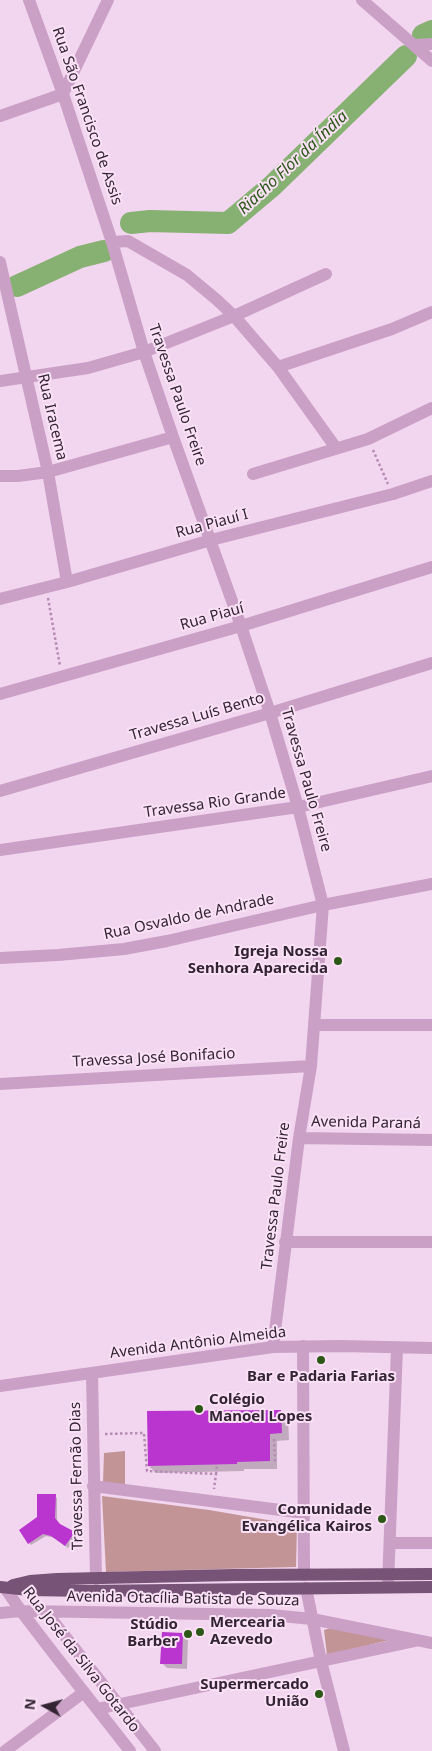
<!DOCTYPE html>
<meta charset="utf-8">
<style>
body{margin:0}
#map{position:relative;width:432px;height:1751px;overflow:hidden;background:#f2d5ee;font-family:"Noto Sans",sans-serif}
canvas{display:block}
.north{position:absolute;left:20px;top:1681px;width:50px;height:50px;-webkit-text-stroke:4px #fae1f6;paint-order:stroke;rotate:277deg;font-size:14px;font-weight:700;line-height:20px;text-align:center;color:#332434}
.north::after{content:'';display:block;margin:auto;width:18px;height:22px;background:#332434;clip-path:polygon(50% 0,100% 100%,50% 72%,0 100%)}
</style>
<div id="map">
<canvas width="432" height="1751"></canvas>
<div class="north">N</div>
</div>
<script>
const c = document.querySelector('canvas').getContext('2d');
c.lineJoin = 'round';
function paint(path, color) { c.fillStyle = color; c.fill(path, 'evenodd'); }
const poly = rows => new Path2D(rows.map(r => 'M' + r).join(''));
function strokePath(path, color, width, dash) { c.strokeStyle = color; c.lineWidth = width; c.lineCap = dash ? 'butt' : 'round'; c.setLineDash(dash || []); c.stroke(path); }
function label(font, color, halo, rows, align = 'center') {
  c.font = font + ' "Noto Sans",sans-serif'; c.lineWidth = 4; c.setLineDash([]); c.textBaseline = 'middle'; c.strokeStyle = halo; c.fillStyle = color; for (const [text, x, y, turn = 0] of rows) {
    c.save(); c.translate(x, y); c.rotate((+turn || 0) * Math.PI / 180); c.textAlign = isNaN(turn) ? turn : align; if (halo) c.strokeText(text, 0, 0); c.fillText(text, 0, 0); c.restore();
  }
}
paint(poly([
 [125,1451,125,1485,103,1482,104,1453],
 [102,1496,209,1510,297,1525,296,1567,106,1572],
 [331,1628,390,1640,327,1655,324,1630]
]), '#c29496');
paint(poly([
 [281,1411,288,1418,289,1440,277,1441,277,1469,244,1469,244,1471,156,1473,149,1466],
 [55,1496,57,1498,57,1521,60,1526,77,1535,68,1548,55,1538,46,1536,31,1545,29,1543,39,1518],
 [183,1634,188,1639,187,1669,167,1668,162,1663]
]), '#0003');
strokePath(poly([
 [423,35,432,31],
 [131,223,150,221,228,223,272,186,406,56],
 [17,286,80,257,104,251]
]), '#87b172', 22);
paint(poly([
 [281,1410,282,1433,270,1434,270,1461,237,1462,237,1464,148,1466,147,1411],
 [37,1494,56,1494,55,1518,60,1524,75,1532,65,1546,51,1536,43,1534,28,1544,19,1530,37,1517],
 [162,1632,183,1633,182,1664,160,1664]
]), '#ba35cf');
strokePath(poly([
 [373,450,388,484],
 [48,598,60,666],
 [105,1434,144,1433,147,1471,216,1474,214,1489],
 [274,1439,275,1462],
 [216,1474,217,1465]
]), '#b68ab4', 2.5, [2.5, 2.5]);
strokePath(poly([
 [29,0,63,94,112,242,144,352,173,437,241,626,270,713,298,807,323,905,311,1066,299,1138,273,1347],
 [362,0,432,61],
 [414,45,432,44],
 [0,116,63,94,108,0],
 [112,242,128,241,187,275,217,300,234,316,278,367,336,448],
 [0,262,48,472,67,582],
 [278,367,392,329,432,312],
 [0,381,88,368,144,352,234,316,326,274],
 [253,474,368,439,432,408],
 [0,476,18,476,48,472,173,437],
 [0,599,67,582,211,540,393,494,432,481],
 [0,694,241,626,432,567],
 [0,791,270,713,432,663],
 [0,850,298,807,432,776],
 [0,958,58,955,124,949,167,941,323,905,432,884],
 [314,1025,432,1025],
 [0,1084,311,1066],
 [299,1138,432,1140],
 [285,1242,432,1242],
 [303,1346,304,1575],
 [92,1373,96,1579],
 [0,1386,273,1347,341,1346,432,1348],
 [93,1486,304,1513],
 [390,1543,432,1543],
 [388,1584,397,1348],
 [5,1588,21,1611,54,1654,130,1751],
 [306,1588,321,1661,344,1751],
 [46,1612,155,1751],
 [0,1613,21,1611,271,1615,312,1619,432,1643],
 [97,1709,415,1641],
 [5,1751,84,1692]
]), '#cba0c7', 12);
strokePath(poly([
 [13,1585,30,1581,57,1579,233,1575,432,1574],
 [0,1587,29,1590,88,1591,432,1587]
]), '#765377', 12);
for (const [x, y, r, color] of [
 [338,961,5,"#2b5817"],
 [321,1360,5,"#2b5817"],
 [199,1409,5,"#2b5817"],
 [382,1519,5,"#2b5817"],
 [200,1632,5,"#2b5817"],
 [188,1634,5,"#2b5817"],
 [319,1694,5,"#2b5817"]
]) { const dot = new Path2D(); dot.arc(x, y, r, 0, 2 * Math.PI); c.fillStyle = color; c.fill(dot); strokePath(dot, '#fae1f6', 2); }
label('15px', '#332434', '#fae1f6', [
 ["Rua São Francisco de Assis",87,116,71],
 ["Travessa Paulo Freire",177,395,71],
 ["Rua Iracema",52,417,77],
 ["Rua Piauí I",212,524,-15],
 ["Rua Piauí",212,617,-16],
 ["Travessa Luís Bento",197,717,-16],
 ["Travessa Paulo Freire",306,780,74],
 ["Travessa Rio Grande",215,803,-8],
 ["Rua Osvaldo de Andrade",189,917,-12],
 ["Travessa José Bonifacio",154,1058,-3],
 ["Avenida Paraná",366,1123,1],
 ["Travessa Paulo Freire",276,1196,-83],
 ["Avenida Antônio Almeida",198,1343,-7],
 ["Travessa Fernão Dias",77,1476,-91],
 ["Avenida Otacília Batista de Souza",183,1599,1],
 ["Rua José da Silva Gotardo",81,1660,52]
]);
label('bold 15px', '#332434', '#fae1f6', [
 ["Igreja Nossa",328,952],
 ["Senhora Aparecida",328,969],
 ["Bar e Padaria Farias",321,1377,"center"],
 ["Colégio",209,1400,"left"],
 ["Manoel Lopes",209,1417,"left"],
 ["Comunidade",372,1510],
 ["Evangélica Kairos",372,1527],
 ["Mercearia",210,1623,"left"],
 ["Azevedo",210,1640,"left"],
 ["Stúdio",178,1625],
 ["Barber",178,1642],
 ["Supermercado",309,1685],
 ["União",309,1702]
], 'right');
label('italic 16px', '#2b5817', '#fae1f6', [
 ["Riacho Flor da Índia",293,163,-43]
]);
</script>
